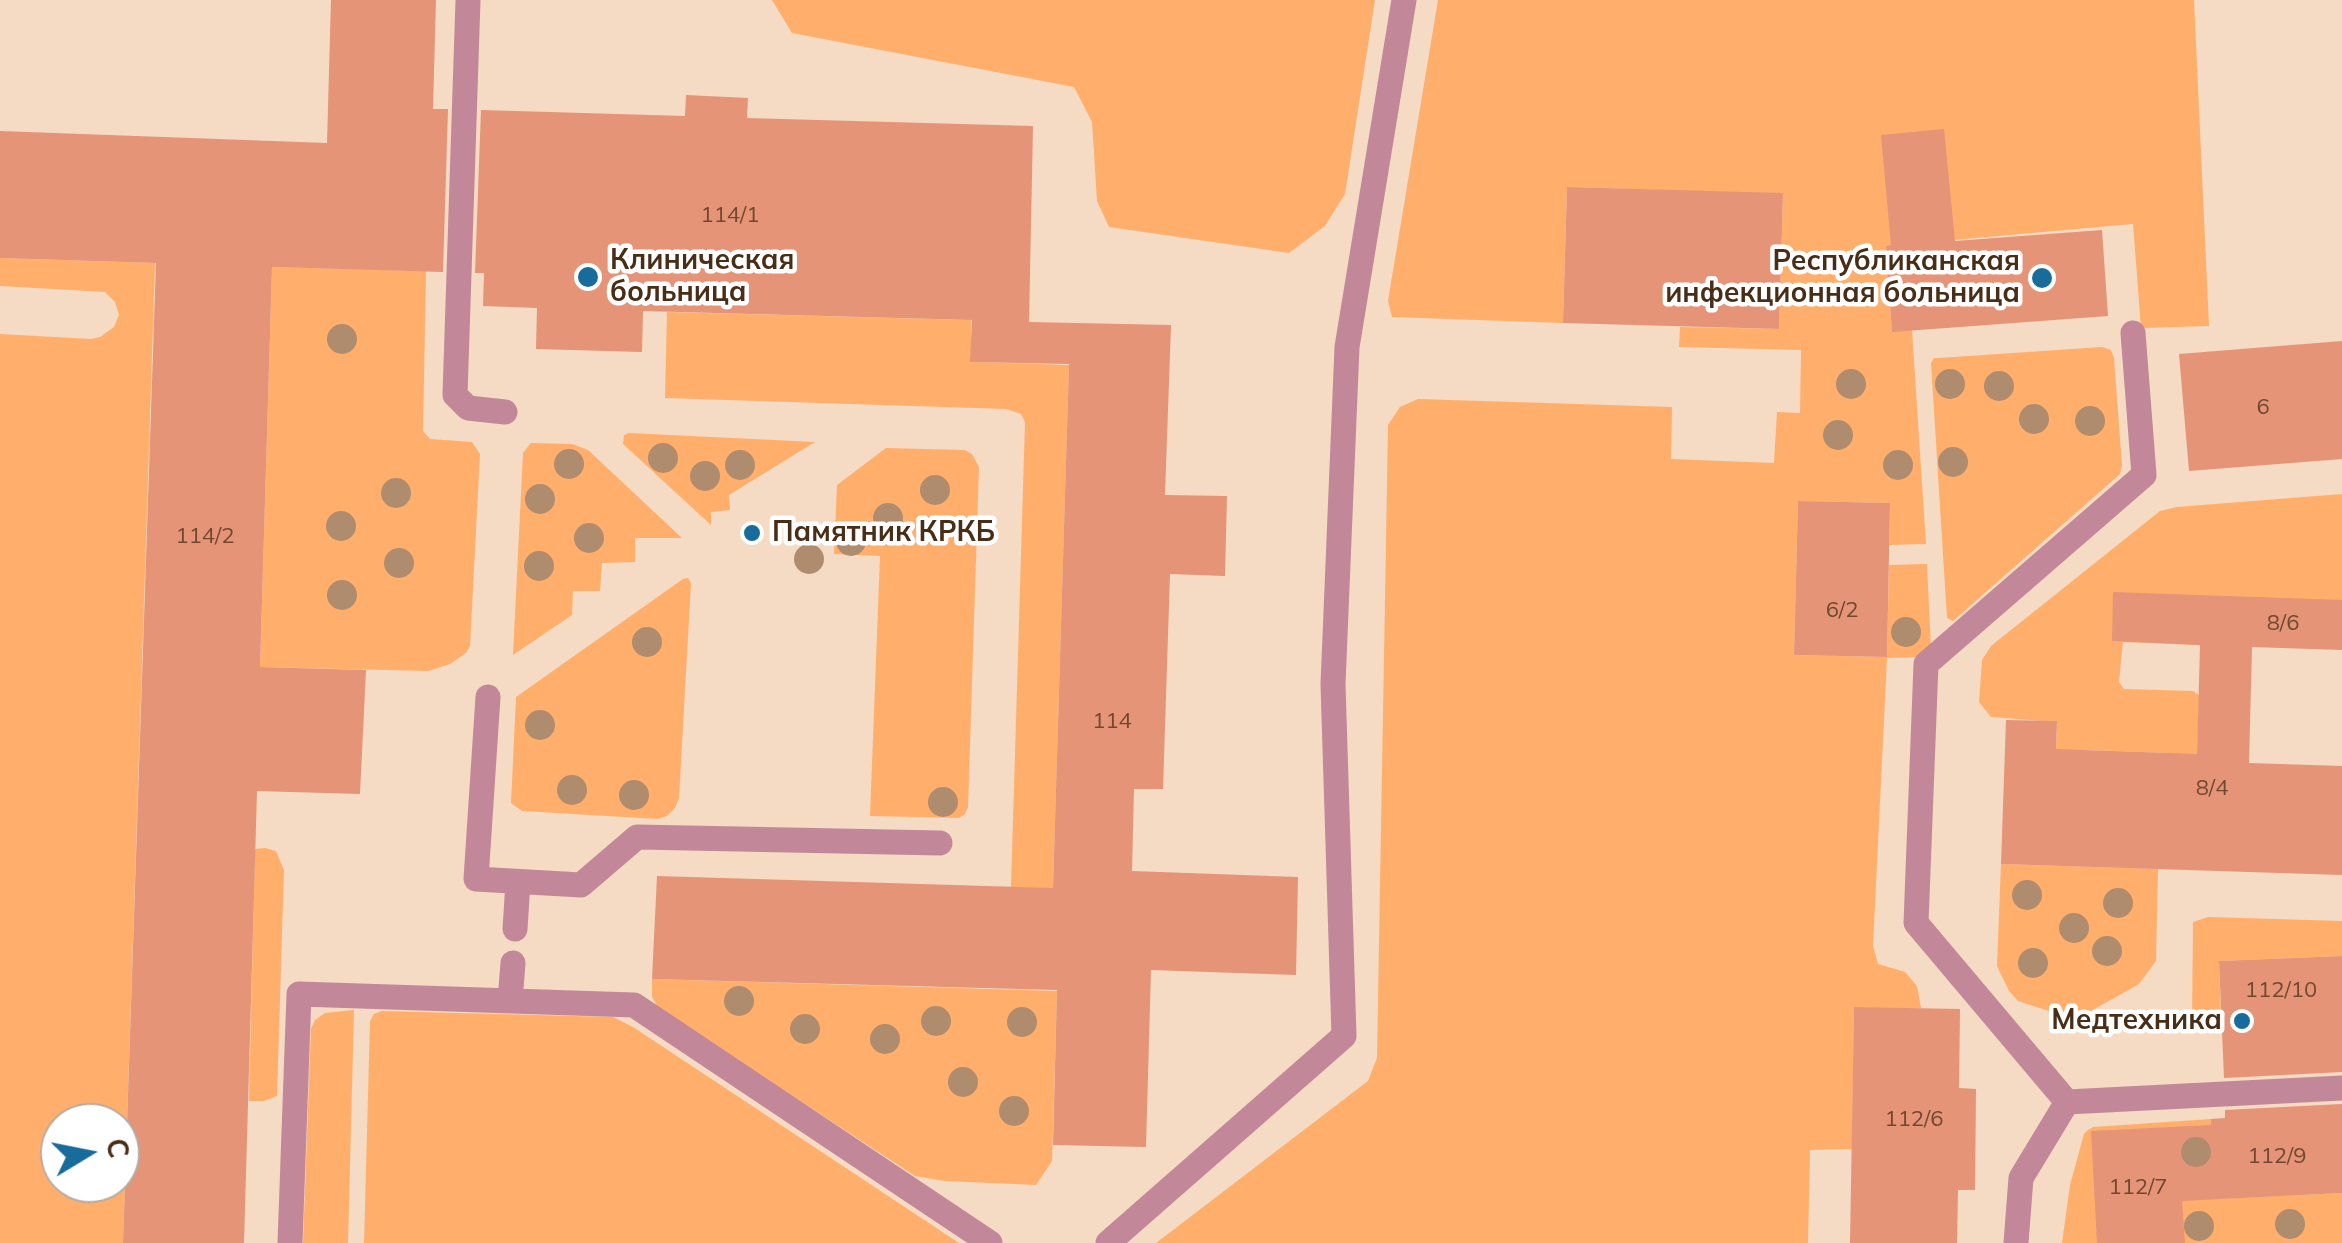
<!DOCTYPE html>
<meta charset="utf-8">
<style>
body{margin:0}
#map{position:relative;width:2342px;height:1243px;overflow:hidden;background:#f5dac4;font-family:Mulish,sans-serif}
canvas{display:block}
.north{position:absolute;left:40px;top:1103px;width:100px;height:100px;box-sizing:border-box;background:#fff;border:2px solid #b6aba2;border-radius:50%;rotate:80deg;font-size:28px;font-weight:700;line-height:40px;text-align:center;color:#492e17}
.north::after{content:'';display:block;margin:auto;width:35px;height:45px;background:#176c9c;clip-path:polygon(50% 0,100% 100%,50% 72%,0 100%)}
</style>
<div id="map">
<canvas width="2342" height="1243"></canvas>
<div class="north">С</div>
</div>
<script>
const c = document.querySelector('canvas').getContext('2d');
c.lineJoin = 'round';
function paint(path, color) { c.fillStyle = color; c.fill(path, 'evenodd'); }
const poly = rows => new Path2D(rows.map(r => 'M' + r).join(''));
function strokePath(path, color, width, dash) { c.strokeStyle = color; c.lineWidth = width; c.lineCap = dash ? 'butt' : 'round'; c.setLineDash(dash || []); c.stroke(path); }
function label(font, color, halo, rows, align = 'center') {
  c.font = font + ' Mulish,sans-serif'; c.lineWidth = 9; c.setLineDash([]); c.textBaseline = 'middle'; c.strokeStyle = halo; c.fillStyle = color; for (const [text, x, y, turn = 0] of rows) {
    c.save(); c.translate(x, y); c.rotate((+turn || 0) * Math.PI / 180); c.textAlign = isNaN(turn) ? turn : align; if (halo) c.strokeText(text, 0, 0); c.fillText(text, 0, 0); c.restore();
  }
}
paint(poly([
 [772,0,1375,0,1345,194,1325,226,1289,253,1109,227,1097,201,1092,122,1074,87,792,33],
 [1438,0,2194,0,2209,326,2141,328,2133,224,1886,246,1892,331,1912,330,1926,544,1889,545,1890,503,1798,501,1794,655,1887,657,1889,565,1927,564,1931,649,1923,657,1887,658,1873,946,1878,964,1905,972,1917,986,1921,1008,1854,1008,1852,1149,1810,1150,1808,1243,1156,1243,1368,1081,1377,1058,1388,425,1400,407,1418,399,1672,407,1671,459,1774,463,1777,412,1800,413,1801,350,1679,347,1680,327,1779,329,1783,194,1567,187,1563,323,1392,317,1388,301],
 [0,258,155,263,123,1243,0,1243,0,334,91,339,100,337,114,327,119,315,115,302,105,292,0,286],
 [60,1123,120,1123,120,1183,60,1183],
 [272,267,426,271,423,431,430,439,472,442,480,454,470,646,466,653,450,664,428,671,260,667],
 [667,312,971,320,971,362,1069,365,1053,889,1011,887,1025,422,1021,414,1006,409,665,398],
 [2102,347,2111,350,2114,358,2122,465,2120,474,1953,621,1947,618,1931,363,1934,358,1939,358],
 [629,433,815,442,729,495,730,510,711,512,711,525,623,444,624,435],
 [531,443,572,444,588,450,682,538,635,538,635,562,602,563,600,591,573,591,572,615,513,655,523,453],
 [886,448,965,450,972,454,979,467,968,807,965,814,959,818,870,816,880,556,834,554,837,485],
 [2342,494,2342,600,2222,646,2123,642,2119,682,2124,689,2193,691,2199,695,2197,768,2168,753,2085,750,2054,809,2057,722,1991,717,1979,702,1982,660,1991,646,2160,511,2177,507],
 [688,578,691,583,679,798,675,808,667,816,658,819,522,811,511,803,516,697,683,579],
 [265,848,276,851,284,870,277,1096,264,1101,249,1101,255,849],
 [2001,864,2158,869,2156,961,2139,984,2091,1011,2058,1014,2018,1001,2009,991,1997,966],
 [2208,917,2342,921,2342,956,2219,961,2221,1019,2192,1021,2193,922],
 [652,979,1057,991,1052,1161,1036,1185,945,1181,915,1176,659,1009,652,997],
 [354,1010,348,1243,303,1243,311,1029,315,1020,325,1013],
 [382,1011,613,1017,633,1027,959,1243,364,1243,370,1021,374,1014],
 [2211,1119,2215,1199,2342,1193,2342,1243,2062,1243,2070,1185,2084,1134,2088,1130,2093,1127]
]), '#ffaf6b');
paint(poly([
 [331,0,436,0,433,109,448,109,443,272,272,267,260,667,366,670,360,794,257,791,244,1243,123,1243,156,263,0,258,0,131,327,143],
 [686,95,748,98,747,118,1033,126,1029,322,1171,325,1165,495,1227,496,1225,576,1170,574,1163,789,1134,789,1132,871,1298,877,1296,975,1151,970,1146,1147,1053,1145,1057,990,652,979,657,876,1053,888,1069,364,970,362,972,320,643,311,642,352,536,349,537,308,483,306,484,273,475,273,481,110,685,116],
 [1944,129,1955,241,2102,230,2108,316,1892,332,1886,246,1891,245,1881,135],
 [1567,187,1783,193,1779,329,1563,323],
 [2342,341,2342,459,2189,471,2179,354],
 [1798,501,1890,503,1887,657,1794,655],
 [2113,592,2342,600,2342,650,2252,647,2249,763,2342,766,2342,875,2001,864,2006,720,2057,721,2056,749,2197,754,2200,645,2112,641],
 [2342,956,2342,1072,2224,1078,2219,961],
 [1854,1007,1960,1009,1959,1088,1976,1089,1975,1190,1958,1190,1957,1243,1850,1243],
 [2342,1104,2342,1193,2182,1201,2185,1243,2097,1243,2091,1131,2211,1125,2211,1119,2225,1118,2225,1110]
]), '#e59477');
strokePath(poly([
 [468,0,455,395,468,408,505,412],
 [488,697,476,879,581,885,637,837,940,843],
 [515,929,518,882],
 [510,1001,513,963],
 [2067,1102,1916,923,1926,664,2144,475,2133,333],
 [2067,1102,2342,1088],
 [290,1243,299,994,634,1005,990,1243],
 [1108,1243,1344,1036,1333,684,1347,347,1404,0],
 [2016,1243,2021,1178,2067,1102]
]), '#c28899', 25);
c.fillStyle = '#b08c6e';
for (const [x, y] of [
 [342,339],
 [1851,384],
 [1950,384],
 [1999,386],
 [2034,419],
 [2090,421],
 [1838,435],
 [663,458],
 [1953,462],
 [569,464],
 [740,465],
 [1898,465],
 [705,476],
 [935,490],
 [396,493],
 [540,499],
 [888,518],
 [341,526],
 [589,538],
 [851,541],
 [809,559],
 [399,563],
 [539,566],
 [342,595],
 [1906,632],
 [647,642],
 [540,725],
 [572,790],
 [634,795],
 [943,802],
 [2027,895],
 [2118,903],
 [2074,928],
 [2107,951],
 [2033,963],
 [739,1001],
 [936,1021],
 [1022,1022],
 [805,1029],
 [885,1039],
 [963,1082],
 [1014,1111],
 [2196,1152],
 [2290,1224],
 [2199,1226]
]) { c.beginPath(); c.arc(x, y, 15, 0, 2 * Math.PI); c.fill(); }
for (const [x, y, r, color] of [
 [588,277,12,"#176c9c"],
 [2042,278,12,"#176c9c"],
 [752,533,10,"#176c9c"],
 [2242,1021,10,"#176c9c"]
]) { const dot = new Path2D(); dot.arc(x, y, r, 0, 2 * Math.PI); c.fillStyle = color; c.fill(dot); strokePath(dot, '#fff', 4); }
label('22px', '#70482f', null, [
 ["114/1",730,215],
 ["6",2263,407],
 ["114/2",205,536],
 ["6/2",1842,610],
 ["8/6",2283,623],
 ["114",1112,721],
 ["8/4",2212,788],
 ["112/10",2281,990],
 ["112/6",1914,1119],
 ["112/9",2277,1156],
 ["112/7",2138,1187]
]);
label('bold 28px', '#492e17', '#fff', [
 ["Клиническая",610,261],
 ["больница",610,293],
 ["Республиканская",2020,262,"right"],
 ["инфекционная больница",2020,294,"right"],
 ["Памятник КРКБ",772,533],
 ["Медтехника",2222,1021,"right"]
], 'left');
</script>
